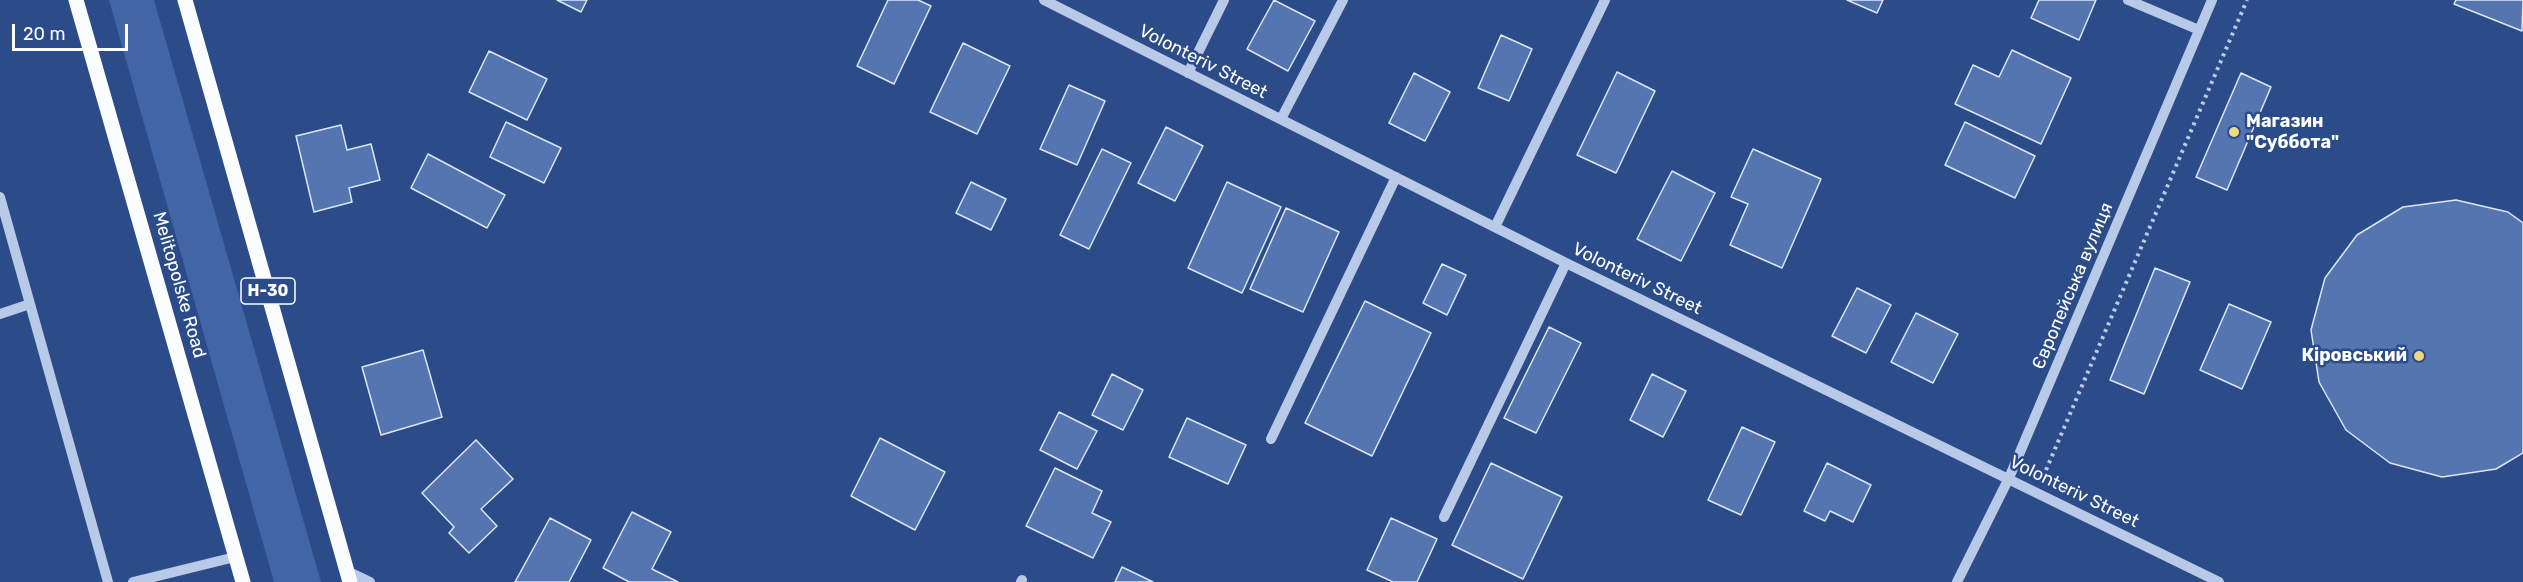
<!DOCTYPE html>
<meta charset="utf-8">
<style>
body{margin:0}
#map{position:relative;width:2523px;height:582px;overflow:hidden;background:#2b4c89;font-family:Rubik,sans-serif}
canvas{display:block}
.scale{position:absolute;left:12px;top:24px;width:116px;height:27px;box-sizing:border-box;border:3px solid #fff;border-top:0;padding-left:8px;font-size:18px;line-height:21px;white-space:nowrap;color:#fff;-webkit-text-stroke:4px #2b4c89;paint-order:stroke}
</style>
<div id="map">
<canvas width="2523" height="582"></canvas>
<div class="scale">20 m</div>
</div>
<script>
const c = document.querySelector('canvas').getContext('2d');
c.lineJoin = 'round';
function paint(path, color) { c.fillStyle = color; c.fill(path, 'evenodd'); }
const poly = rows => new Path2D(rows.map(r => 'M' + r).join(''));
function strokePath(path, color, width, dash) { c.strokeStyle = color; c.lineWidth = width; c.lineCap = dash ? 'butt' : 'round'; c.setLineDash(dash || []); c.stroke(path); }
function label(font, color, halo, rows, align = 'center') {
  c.font = font + ' Rubik,sans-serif'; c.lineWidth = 5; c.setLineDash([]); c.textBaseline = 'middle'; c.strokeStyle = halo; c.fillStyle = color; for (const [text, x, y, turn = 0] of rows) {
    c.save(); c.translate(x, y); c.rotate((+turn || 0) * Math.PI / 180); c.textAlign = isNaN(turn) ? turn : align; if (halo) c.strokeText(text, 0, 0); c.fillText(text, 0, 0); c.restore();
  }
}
paint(poly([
 [109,0,154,0,321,582,274,582]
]), '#4165a5');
const building = poly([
 [557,0,587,0,581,12,557,0],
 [888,0,918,0,931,6,894,84,857,66,888,0],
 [1274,0,1315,21,1288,71,1247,49,1274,0],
 [1847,0,1883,0,1877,13,1847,0],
 [2039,0,2096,0,2079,40,2031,18,2039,0],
 [2456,0,2523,0,2522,31,2454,4,2456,0],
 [1501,35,1532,49,1509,101,1478,88,1501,35],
 [963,43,1010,66,977,134,930,112,963,43],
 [2012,50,2071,78,2041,144,1955,104,1973,65,1999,77,2012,50],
 [489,51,547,79,527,120,469,92,489,51],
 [1617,72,1655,91,1616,173,1577,155,1617,72],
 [1414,73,1450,92,1425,141,1389,123,1414,73],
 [2241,73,2271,87,2227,190,2196,177,2241,73],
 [1069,85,1105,101,1077,165,1040,149,1069,85],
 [506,122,561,148,544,183,490,157,506,122],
 [1965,122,2035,156,2015,198,1945,165,1965,122],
 [341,125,347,150,371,144,380,180,349,188,352,202,314,212,296,136,341,125],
 [1166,127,1203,146,1175,201,1138,183,1166,127],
 [1102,149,1131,163,1089,249,1060,235,1102,149],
 [1753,149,1821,179,1782,268,1730,245,1748,204,1731,197,1753,149],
 [428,154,505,195,487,228,411,188,428,154],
 [1672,171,1715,193,1681,261,1637,239,1672,171],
 [971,182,1006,199,991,230,956,213,971,182],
 [1227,182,1281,207,1242,293,1188,268,1227,182],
 [2456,200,2508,212,2523,223,2523,453,2496,469,2442,477,2390,463,2346,430,2319,382,2311,330,2325,278,2357,235,2403,207,2456,200],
 [1286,208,1339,232,1303,312,1250,289,1286,208],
 [1442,264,1466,275,1447,315,1423,303,1442,264],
 [2155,268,2190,282,2144,394,2110,380,2155,268],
 [1857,288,1891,305,1866,353,1832,336,1857,288],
 [1365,301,1431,333,1372,456,1305,423,1365,301],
 [2229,304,2271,322,2242,389,2200,370,2229,304],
 [1916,313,1958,334,1933,383,1891,362,1916,313],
 [1549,327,1581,343,1536,433,1504,418,1549,327],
 [423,350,442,417,381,435,362,367,423,350],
 [1112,374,1143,390,1123,430,1092,415,1112,374],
 [1652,374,1686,391,1663,437,1630,420,1652,374],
 [1059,412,1097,431,1077,469,1040,450,1059,412],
 [1187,418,1246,445,1228,484,1169,457,1187,418],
 [1742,427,1775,442,1741,515,1708,500,1742,427],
 [880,438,945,472,915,530,851,496,880,438],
 [476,440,513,479,481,509,497,526,469,553,449,533,454,527,422,493,476,440],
 [1491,463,1562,497,1523,579,1452,545,1491,463],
 [1827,463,1871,485,1853,522,1830,511,1825,521,1804,511,1827,463],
 [1055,468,1102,491,1092,513,1111,522,1093,558,1026,526,1055,468],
 [632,512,671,532,652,569,678,582,629,582,603,568,632,512],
 [550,518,591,540,569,582,515,582,550,518],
 [1391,518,1437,539,1417,582,1393,582,1367,570,1391,518],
 [1122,567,1153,582,1115,582,1122,567]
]);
paint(building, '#5475b0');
strokePath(building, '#dce6f7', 1.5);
strokePath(poly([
 [2046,470,2247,0]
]), '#b9cae8', 4, [3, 4.5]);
strokePath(poly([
 [1044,0,1566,263,2219,582],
 [2128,0,2199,30],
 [1188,73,1224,0],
 [1281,119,1343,0],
 [0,197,108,582],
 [1495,227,1605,0],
 [0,314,30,304],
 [1271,439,1396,177],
 [1444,517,1566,263],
 [347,571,370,582],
 [133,582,235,557],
 [1021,582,1022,580],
 [1957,582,2009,478,2212,0]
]), '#b9cae8', 10);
strokePath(poly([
 [76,0,243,582],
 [185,0,350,582]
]), '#fbfcfe', 15);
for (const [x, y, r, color] of [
 [2234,132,6,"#eed881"],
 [2419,356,6,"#eed881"]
]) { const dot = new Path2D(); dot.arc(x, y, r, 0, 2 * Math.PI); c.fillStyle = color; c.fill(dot); strokePath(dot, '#2b4c89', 2); }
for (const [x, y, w] of [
 [268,291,54]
]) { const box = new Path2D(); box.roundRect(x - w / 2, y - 13, w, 26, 4.5); c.fillStyle = '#2b4c89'; c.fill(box); strokePath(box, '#fff', 1.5); }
label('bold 16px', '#fff', null, [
 ["Н-30",268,291]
]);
label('18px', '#fff', '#2b4c89', [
 ["Volonteriv Street",1203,62,27],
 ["Volonteriv Street",1637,279,26],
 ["Melitopolske Road",179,285,74],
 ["Європейська вулиця",2073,286,-67],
 ["Volonteriv Street",2074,492,26]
]);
label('bold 18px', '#fff', '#2b4c89', [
 ["Магазин",2246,122],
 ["\"Суббота\"",2246,143],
 ["Кіровський",2407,356,"right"]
], 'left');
</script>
